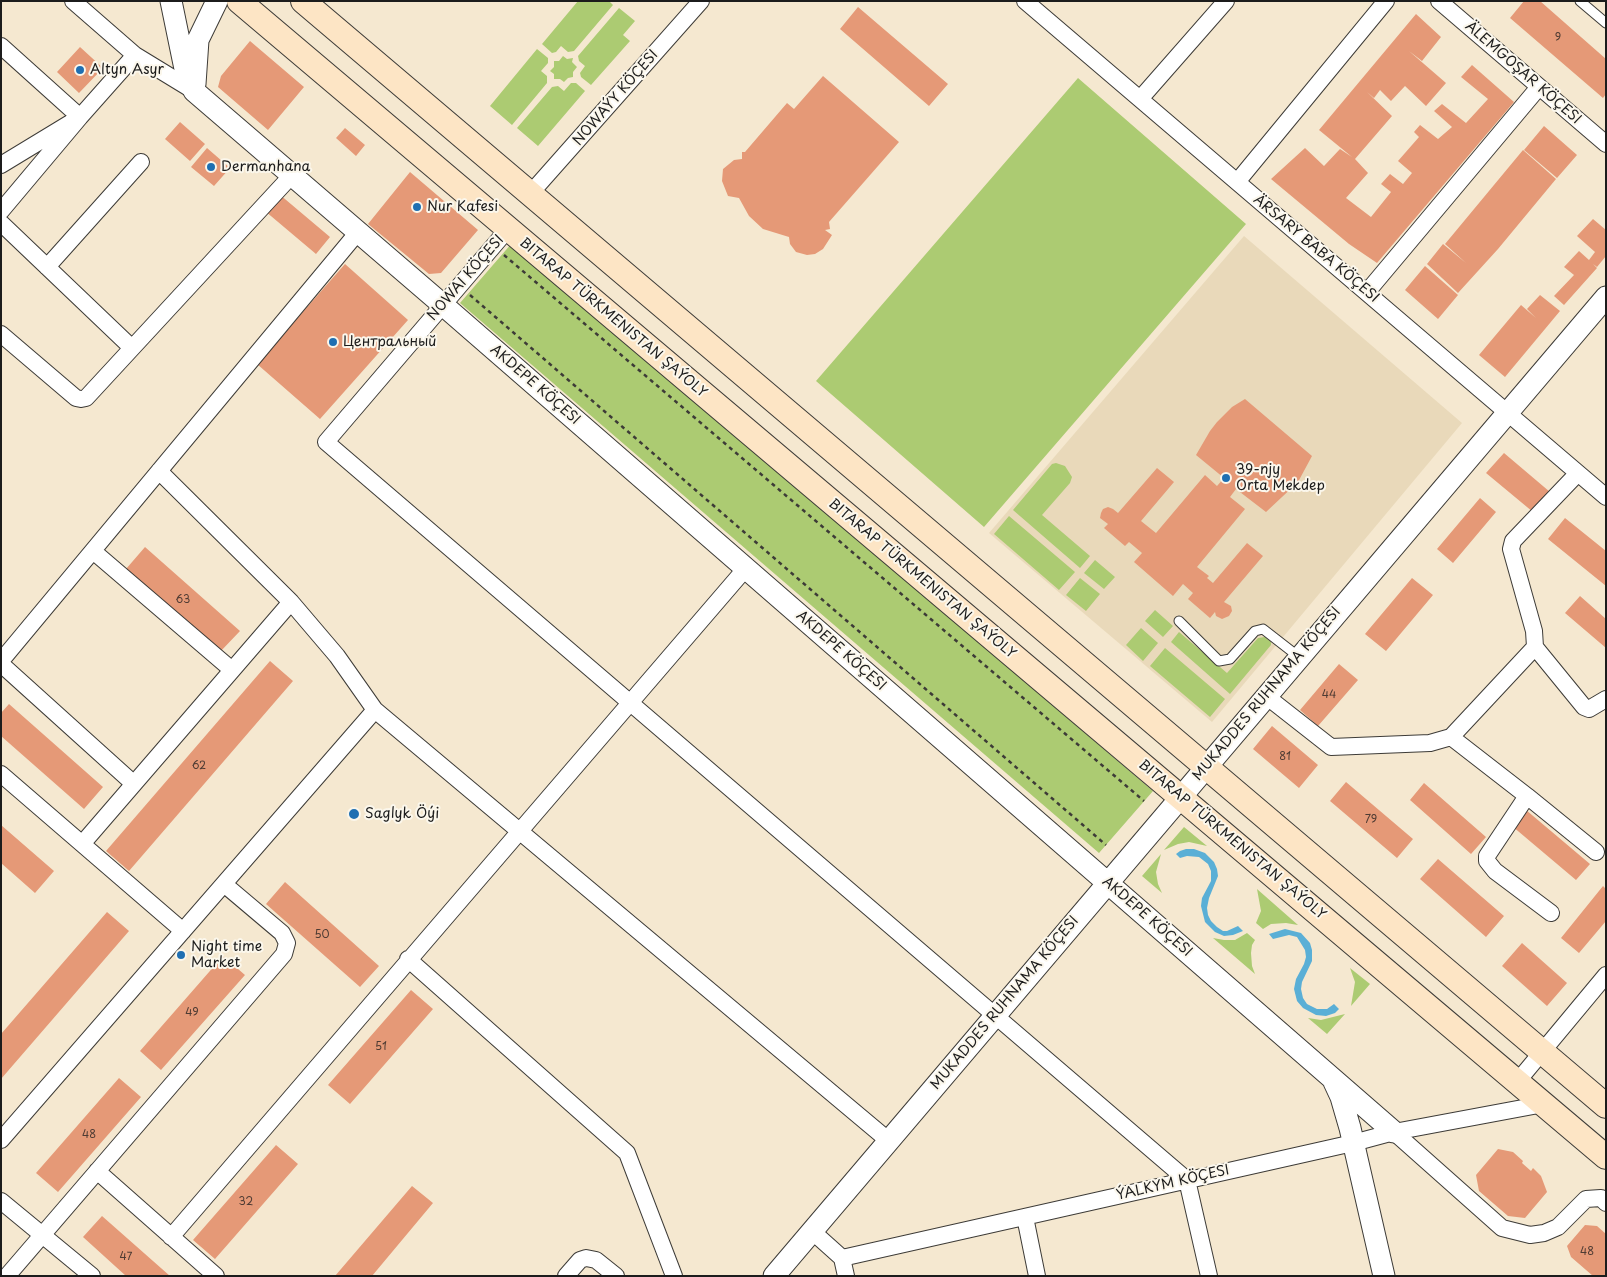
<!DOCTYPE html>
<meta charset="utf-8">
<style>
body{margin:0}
#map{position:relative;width:1607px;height:1277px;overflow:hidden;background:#f5e8d0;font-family:"Playpen Sans",sans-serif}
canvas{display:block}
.frame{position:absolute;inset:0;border:2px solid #1c1c1c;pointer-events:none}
</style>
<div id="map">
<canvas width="1607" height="1277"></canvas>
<div class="frame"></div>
</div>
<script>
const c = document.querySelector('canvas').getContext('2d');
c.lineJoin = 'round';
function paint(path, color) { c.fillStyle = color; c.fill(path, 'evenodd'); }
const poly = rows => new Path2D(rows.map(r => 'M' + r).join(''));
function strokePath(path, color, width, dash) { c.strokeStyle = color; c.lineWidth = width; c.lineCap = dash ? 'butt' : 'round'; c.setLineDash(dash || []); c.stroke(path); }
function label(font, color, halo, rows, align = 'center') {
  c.font = font + ' "Playpen Sans",sans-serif'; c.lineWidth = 4; c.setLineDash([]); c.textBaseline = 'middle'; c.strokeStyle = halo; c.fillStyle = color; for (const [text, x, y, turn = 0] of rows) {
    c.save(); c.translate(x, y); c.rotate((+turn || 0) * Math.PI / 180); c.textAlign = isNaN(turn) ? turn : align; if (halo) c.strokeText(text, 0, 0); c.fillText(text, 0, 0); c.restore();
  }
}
paint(poly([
 [1244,236,1462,423,1212,722,989,533]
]), '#e9d9ba');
paint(poly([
 [578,1,609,1,613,5,574,51,568,52,561,46,556,52,552,53,542,44],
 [619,8,635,21,623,35,630,41,591,85,581,77,580,73,585,66,579,61,578,56],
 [537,49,548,58,548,63,541,71,547,76,547,83,512,125,490,106],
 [563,56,567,59,573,58,572,62,577,67,573,72,573,77,568,78,564,82,560,79,554,79,554,74,550,71,554,67,554,61,559,61],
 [1078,78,1246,224,984,527,816,381],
 [571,83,576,83,585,91,538,146,517,128,552,87,558,86,564,91],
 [512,243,1153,791,1099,853,460,303],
 [1056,463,1065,466,1072,477,1070,483,1042,515,1090,556,1080,568,1013,510,1052,464],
 [1009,516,1075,572,1059,590,994,534],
 [1095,560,1115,577,1104,589,1084,573],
 [1080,578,1100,594,1086,611,1066,595],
 [1155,610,1173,626,1163,637,1145,621],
 [1141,628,1158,643,1143,661,1126,645],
 [1179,632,1227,673,1258,638,1265,637,1271,642,1271,645,1230,694,1171,642],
 [1165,648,1225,699,1210,717,1150,666],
 [1184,827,1207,846,1189,842,1178,844,1164,850],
 [1161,854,1156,872,1158,884,1162,893,1142,876],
 [1257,889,1298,925,1286,923,1271,924,1263,929,1256,923,1261,911],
 [1247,933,1255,940,1252,945,1251,953,1252,966,1255,974,1213,938,1224,940,1235,940],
 [1350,968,1370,984,1351,1006,1355,982],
 [1345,1014,1327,1034,1308,1018,1321,1020]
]), '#accb72');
paint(poly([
 [1186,849,1194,849,1205,853,1214,862,1217,869,1218,876,1209,898,1207,908,1208,915,1211,921,1217,927,1223,931,1227,931,1238,926,1243,931,1233,935,1224,936,1215,932,1205,922,1201,906,1202,898,1211,881,1211,871,1208,864,1199,857,1187,856,1180,858,1176,854,1180,851],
 [1285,929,1301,933,1310,943,1312,950,1312,961,1302,982,1301,989,1303,998,1307,1004,1317,1009,1327,1009,1334,1004,1339,1009,1335,1013,1326,1016,1316,1015,1303,1008,1297,1001,1294,989,1296,979,1304,964,1306,957,1305,950,1297,937,1289,935,1273,939,1269,934]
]), '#5aafd6');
paint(poly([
 [1524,1,1540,1,1606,59,1606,94,1603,98,1510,18],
 [858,7,948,84,929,106,840,29],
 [1416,14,1441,37,1422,61,1409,51,1446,83,1426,106,1405,86,1391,101,1380,90,1374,98,1367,92,1392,116,1355,159,1368,173,1346,198,1371,217,1391,192,1381,184,1390,174,1403,184,1412,173,1398,161,1419,137,1414,132,1420,125,1438,139,1452,127,1434,111,1442,104,1466,123,1488,99,1461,77,1472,65,1514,102,1377,263,1349,244,1271,179,1305,148,1324,166,1340,149,1352,157,1319,130],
 [250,41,304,87,268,130,218,87,221,76],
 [80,47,103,68,79,93,57,72],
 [823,76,899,142,829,222,830,229,825,230,832,235,823,249,815,254,807,255,796,252,790,244,789,237,763,229,749,216,739,198,728,196,722,181,723,169,734,160,742,159,742,152,745,152,787,103,794,109],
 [180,122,205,144,190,161,165,139],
 [1544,126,1577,155,1557,178,1524,150],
 [345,128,365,145,356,156,336,138],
 [207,148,230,168,214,186,191,167],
 [1523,150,1556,179,1498,249,1458,293,1427,264,1443,244,1466,263,1445,244],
 [410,172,478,230,441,273,429,274,368,224],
 [279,194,330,237,316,254,265,211],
 [1593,219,1606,230,1606,256,1597,267,1593,264,1597,268,1564,305,1554,296,1574,275,1564,267,1579,251,1589,260,1595,252,1577,236],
 [345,264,408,320,320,419,257,364],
 [1425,266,1458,295,1438,319,1405,290],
 [1540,295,1560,311,1505,377,1479,355,1521,305,1536,318,1527,309],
 [1245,399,1312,456,1298,482,1266,512,1236,489,1230,497,1245,509,1197,567,1209,576,1207,578,1213,583,1247,543,1263,556,1224,602,1231,606,1232,611,1229,616,1222,619,1216,616,1215,612,1210,618,1188,599,1193,593,1183,584,1173,596,1134,562,1142,553,1129,542,1125,546,1104,528,1108,524,1100,518,1101,513,1103,509,1108,507,1113,509,1118,513,1157,468,1174,482,1141,521,1156,533,1205,475,1217,486,1224,478,1196,455,1210,431,1217,422,1232,407],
 [1504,453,1550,492,1533,512,1486,473],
 [1480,498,1496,512,1453,563,1437,549],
 [1565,518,1606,551,1606,586,1548,539],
 [145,547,240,631,220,652,126,569],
 [1412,578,1433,595,1386,651,1365,634],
 [1580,596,1606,619,1606,648,1565,613],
 [270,661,293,681,129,871,106,851],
 [1339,664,1358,680,1318,726,1300,710],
 [9,704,103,787,84,809,1,736,1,713],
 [1272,726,1318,765,1299,788,1253,749],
 [1346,782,1413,839,1397,858,1330,801],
 [1424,783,1486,837,1471,854,1410,800],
 [1526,810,1590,864,1576,880,1512,826],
 [1,825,54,871,35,893,1,863],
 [1438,859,1504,916,1486,937,1420,879],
 [285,882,379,966,360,987,266,904],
 [1603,886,1606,889,1606,921,1579,953,1561,938],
 [107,912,129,931,1,1079,1,1034],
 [1522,943,1567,983,1547,1006,1502,966],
 [223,956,245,975,161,1070,140,1051],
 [411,990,433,1009,350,1104,328,1085],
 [119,1078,141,1097,58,1192,36,1173],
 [276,1145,298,1164,215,1259,193,1240],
 [1498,1149,1513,1152,1523,1161,1522,1163,1531,1171,1533,1168,1541,1176,1547,1192,1525,1218,1508,1216,1479,1191,1476,1175],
 [412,1186,433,1203,372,1276,335,1276],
 [102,1216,170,1276,126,1276,83,1237],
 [1585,1225,1597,1226,1606,1234,1606,1276,1593,1276,1571,1257,1567,1246]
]), '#e59977');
const service = poly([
 [1580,1,1606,23],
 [1179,621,1219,661,1230,659,1255,631,1263,629,1299,657]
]);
const minor = poly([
 [73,1,135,55,194,91],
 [1025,1,1606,497],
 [1439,1,1606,144],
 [1,46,80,117,1,165],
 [1140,99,1226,1],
 [1237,182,1386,1],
 [530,194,701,1],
 [1,211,80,117,135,55],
 [1,223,132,348],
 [508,229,326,442,1187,1180,1209,1276],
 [47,267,141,162],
 [1367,292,1539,87],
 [1,334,76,398,81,399,86,398,292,175],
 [159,471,291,602,337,656,375,710],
 [1578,473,1513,541,1511,549,1534,631,1535,647,1584,707,1589,709,1606,699],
 [93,551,232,670],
 [1,661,358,232],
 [1,664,134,784],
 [1266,696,1331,747,1430,743,1451,737,1535,647],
 [1451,737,1527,796,1487,856,1487,861,1495,871,1551,913],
 [1,774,183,931],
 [1527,796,1596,852],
 [82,844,291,602],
 [408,959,627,1153,674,1276],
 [1517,1082,1606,975],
 [1394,1132,1502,1228,1530,1235,1544,1233,1558,1227,1586,1199,1601,1198,1606,1203],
 [1,1140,375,710,889,1141],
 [97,1171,216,1276],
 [1,1201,92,1276],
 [1025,1217,1037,1276],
 [813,1232,842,1258,1353,1143,1394,1132,1544,1104],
 [171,1237,746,568],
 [842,1258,846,1276],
 [7,1276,284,954,287,943,282,933,224,884],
 [566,1276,580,1260,586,1258,596,1260,616,1276]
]);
const tertiary = poly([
 [171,1,185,69,194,91,443,305,1394,1132],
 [195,84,198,40,217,1],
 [1334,1082,1341,1097,1350,1128,1384,1276],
 [774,1276,1606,297]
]);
const secondary = poly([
 [239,1,1606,1157],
 [303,1,1606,1106]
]);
strokePath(service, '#3d3b37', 11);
strokePath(minor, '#3d3b37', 18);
strokePath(tertiary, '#3d3b37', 23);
strokePath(secondary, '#3d3b37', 26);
strokePath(poly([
 [504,255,1144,801],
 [470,295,1106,845]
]), '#3d3b37', 2.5, [4, 4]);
strokePath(service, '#fff', 9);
strokePath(minor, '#fff', 16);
strokePath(tertiary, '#fff', 21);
strokePath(secondary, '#fde5c5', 24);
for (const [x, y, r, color] of [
 [80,70,5,"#1f6fb2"],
 [211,167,5,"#1f6fb2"],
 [417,207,5,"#1f6fb2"],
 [333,342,5,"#1f6fb2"],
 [1226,478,5,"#1f6fb2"],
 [354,814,6,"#1f6fb2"],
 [181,955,5,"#1f6fb2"]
]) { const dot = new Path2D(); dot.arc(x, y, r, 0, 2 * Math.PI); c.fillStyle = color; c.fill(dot); strokePath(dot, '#fbf7ec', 2); }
label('11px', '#4e3b33', null, [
 ["9",1558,38],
 ["63",183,600],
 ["44",1329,695],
 ["81",1285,757],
 ["62",199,766],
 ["79",1371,820],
 ["50",322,935],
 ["49",192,1013],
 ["51",381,1047],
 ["48",89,1135],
 ["32",246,1202],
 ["48",1587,1252],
 ["47",126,1257]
]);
label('14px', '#1c1c1c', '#fbf7ec', [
 ["Altyn Asyr",90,70],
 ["Dermanhana",221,167],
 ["Nur Kafesi",427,207],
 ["Центральный",343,342],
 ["39-njy",1236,470],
 ["Orta Mekdep",1236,486],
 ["Saglyk Öýi",365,814],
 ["Night time",191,947],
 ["Market",191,963]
], 'left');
label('14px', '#1c1c1c', '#fbf7ec', [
 ["ÄLEMGOŞAR KÖÇESI",1523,73,41],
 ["NOWAÝY KÖÇESI",616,98,-49],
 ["ÄRSARY BABA KÖÇESI",1316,249,40],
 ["NOWAI KÖÇESI",466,278,-49],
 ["BITARAP TÜRKMENISTAN ŞAÝOLY",613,318,40],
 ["AKDEPE KÖÇESI",535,385,41],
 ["BITARAP TÜRKMENISTAN ŞAÝOLY",922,579,40],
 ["AKDEPE KÖÇESI",841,651,41],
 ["MUKADDES RUHNAMA KÖÇESI",1267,694,-50],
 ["BITARAP TÜRKMENISTAN ŞAÝOLY",1232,840,40],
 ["AKDEPE KÖÇESI",1147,917,41],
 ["MUKADDES RUHNAMA KÖÇESI",1005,1003,-50],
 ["ÝALKYM KÖÇESI",1173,1183,-13]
]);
</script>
